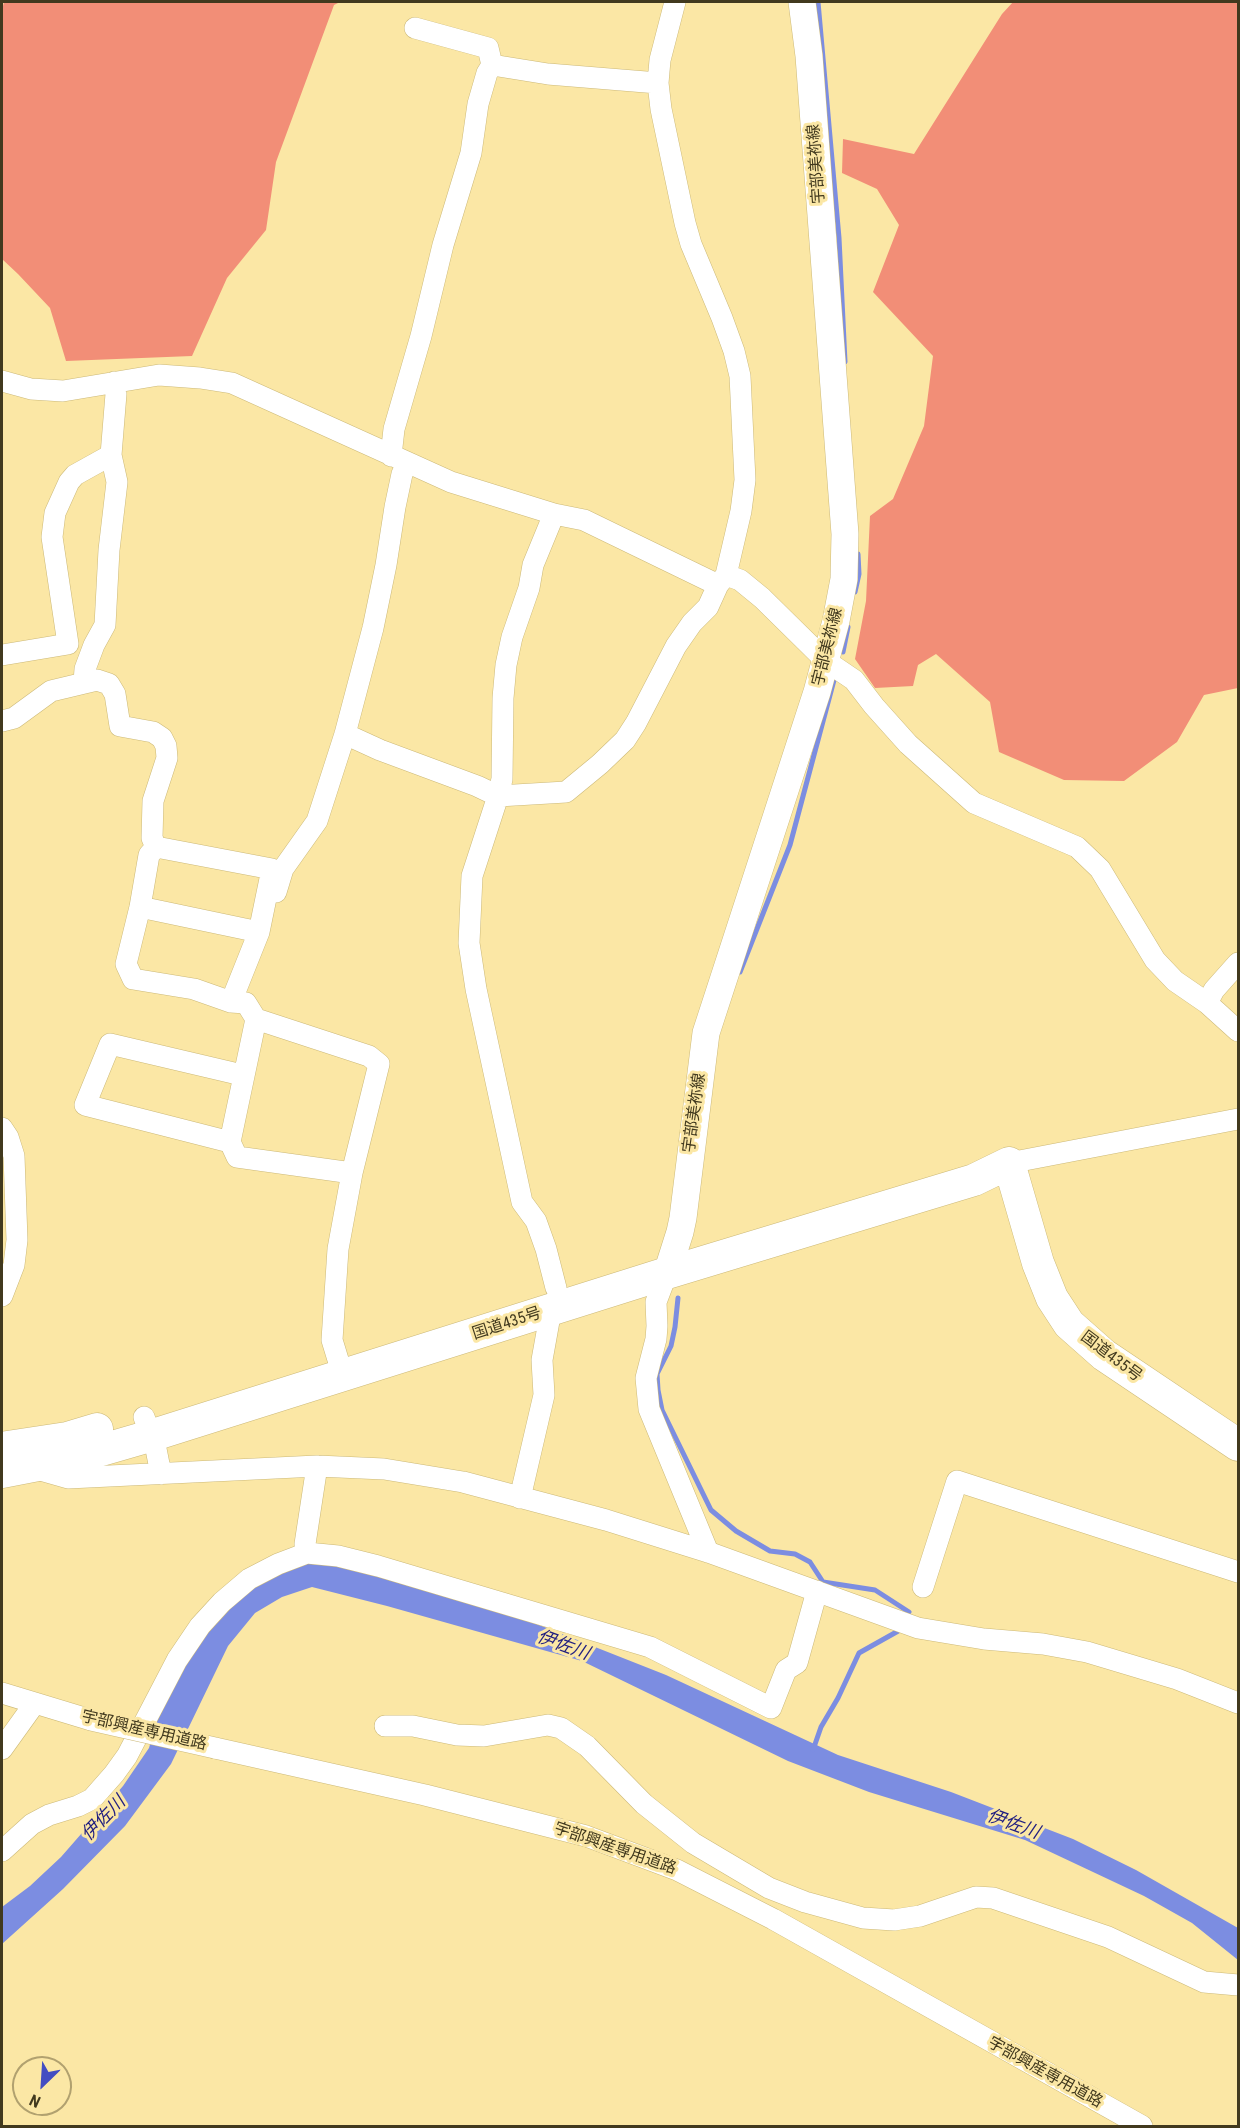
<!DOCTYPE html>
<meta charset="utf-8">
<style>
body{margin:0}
#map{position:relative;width:1240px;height:2128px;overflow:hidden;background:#fbe7a5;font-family:"Roboto Condensed",sans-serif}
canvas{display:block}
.frame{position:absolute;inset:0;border:3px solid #41391e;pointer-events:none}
.north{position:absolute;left:12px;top:2056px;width:60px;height:60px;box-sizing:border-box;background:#fbe7a5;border:2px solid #b1a16f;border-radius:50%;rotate:205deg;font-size:16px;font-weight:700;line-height:24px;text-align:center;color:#41391e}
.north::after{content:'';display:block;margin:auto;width:21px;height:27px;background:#434dc2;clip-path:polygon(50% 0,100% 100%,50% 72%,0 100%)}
</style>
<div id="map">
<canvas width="1240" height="2128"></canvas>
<div class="frame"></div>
<div class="north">N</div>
</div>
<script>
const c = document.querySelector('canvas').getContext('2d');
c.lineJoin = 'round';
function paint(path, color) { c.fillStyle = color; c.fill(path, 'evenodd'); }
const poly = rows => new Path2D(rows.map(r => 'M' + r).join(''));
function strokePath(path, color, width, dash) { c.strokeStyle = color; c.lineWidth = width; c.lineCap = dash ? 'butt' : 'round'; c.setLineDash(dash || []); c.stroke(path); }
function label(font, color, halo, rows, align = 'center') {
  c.font = font + ' "Roboto Condensed","Noto Sans JP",sans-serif'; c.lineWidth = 6; c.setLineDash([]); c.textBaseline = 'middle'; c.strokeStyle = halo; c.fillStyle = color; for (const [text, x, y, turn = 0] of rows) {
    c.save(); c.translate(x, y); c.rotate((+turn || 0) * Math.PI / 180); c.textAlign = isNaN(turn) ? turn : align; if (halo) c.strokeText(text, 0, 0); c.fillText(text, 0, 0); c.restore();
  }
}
paint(poly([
 [4,2,340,2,334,5,276,162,266,230,227,278,192,356,66,361,50,308,18,274,2,259,2,10],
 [1013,2,1238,2,1238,688,1204,695,1177,742,1124,781,1064,780,999,752,990,702,936,654,918,665,913,686,875,688,855,659,866,601,870,516,893,499,924,426,933,356,873,292,899,225,877,189,842,173,843,139,914,154,1002,14]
]), '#f28e77');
paint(poly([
 [319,1561,486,1604,666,1675,838,1755,951,1792,1073,1839,1136,1870,1238,1928,1238,1960,1192,1923,1144,1896,1025,1840,869,1792,788,1761,582,1661,387,1606,312,1587,282,1597,255,1613,228,1646,171,1764,125,1826,63,1889,2,1944,2,1907,30,1886,61,1857,123,1786,149,1748,158,1716,193,1649,218,1619,262,1580,294,1566]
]), '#7c8de1');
strokePath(poly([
 [818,2,839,238,845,362],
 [855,592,859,574,858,554],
 [843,652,848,627],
 [740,972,790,845,834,680],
 [678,1298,675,1327,671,1346,657,1374,658,1390,662,1410,711,1510,736,1531,770,1551,795,1554,810,1562,823,1582,875,1590,909,1612],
 [813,1750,821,1727,838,1698,859,1653,900,1630]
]), '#7c8de1', 5);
const minor = poly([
 [415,28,488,48,492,65],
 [2,381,31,389,63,391,159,375,200,378,232,383,451,482,554,514,584,520,718,585],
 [391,456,394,429,421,336,443,245,471,153,478,104,487,73,492,65,548,74,658,83],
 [554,514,533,565,529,588,512,637,506,665,503,698,502,779,498,796,472,876,469,943,476,989,522,1202,536,1221,546,1249,556,1288],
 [726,575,740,580,762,598,826,661,854,680,874,706,908,744,974,803,1077,847,1100,869,1155,960,1175,981,1207,1003,1238,1031],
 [2,655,68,644,52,537,55,513,69,482,75,475,111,455],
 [84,682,85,669,94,645,105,625,109,550,117,482,111,455,116,394,114,382],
 [2,721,14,718,51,691,97,680,109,684,115,694,120,726,153,732,162,738,166,746,167,758,153,801,152,838,156,847],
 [345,734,380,750,477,786,498,796,566,792,600,764,625,740,636,723,676,646,692,623,708,607,718,585,726,575,741,511,745,480,740,376,734,351,722,318,691,244,685,223,661,109,658,83,660,60,675,2],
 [276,892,283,869,317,821,345,734,373,628,386,565,395,507,402,474,407,463],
 [140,907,259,932],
 [231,1002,259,932,272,869,156,847,149,855,140,907,126,964,133,979,194,989,231,1002,246,1003,256,1019,369,1056,379,1064,352,1173,338,1249,332,1340,343,1376],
 [1207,1003,1214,990,1238,963],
 [256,1019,230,1142,237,1157,352,1173],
 [2,1128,8,1137,14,1156,17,1240,14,1265,2,1296],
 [230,1142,85,1105,110,1044,242,1075],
 [1009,1163,1238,1119],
 [667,1273,656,1302,657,1326,656,1339,646,1378,649,1409,708,1552],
 [144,1417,156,1449,161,1474],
 [33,1468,68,1478,317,1466,384,1469,463,1482,606,1520,708,1552,918,1628,984,1639,1043,1644,1087,1652,1177,1679,1238,1703],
 [520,1498,544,1395,542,1360,551,1310],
 [307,1553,305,1544,317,1466],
 [923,1587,957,1481,1238,1572],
 [2,1693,91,1720],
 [385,1726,413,1726,457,1735,484,1736,548,1725,561,1728,587,1746,644,1804,693,1843,769,1888,805,1902,863,1918,894,1920,920,1916,976,1897,993,1898,1108,1937,1204,1982,1238,1985],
 [215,1748,425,1795,586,1836,677,1870,773,1919,1142,2126],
 [2,1749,35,1703],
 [2,1851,32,1824,49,1815,78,1806,92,1799,114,1774,127,1756,177,1660,200,1626,222,1602,249,1579,278,1564,307,1553,338,1556,378,1566,650,1647,771,1708,786,1670,797,1663,817,1591]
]);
const major = poly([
 [667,1273,680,1232,683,1218,706,1033,817,692,836,621,844,579,845,534,809,56,802,2]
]);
const highway = poly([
 [1009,1163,1038,1263,1052,1298,1069,1324,1104,1355,1238,1445],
 [2,1448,67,1438,97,1429],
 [2,1472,74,1458,150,1436,667,1273,974,1180,1009,1163]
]);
strokePath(minor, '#ccb978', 22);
strokePath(major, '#ccb978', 28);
strokePath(highway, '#ccb978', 33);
strokePath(minor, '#fff', 21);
strokePath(major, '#fff', 27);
strokePath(highway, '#fff', 32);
const minorBridge = poly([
 [91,1720,215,1748]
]);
strokePath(minorBridge, '#ccb978', 22, []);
strokePath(minorBridge, '#fff', 21);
label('16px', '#41391e', '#fbe7a5', [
 ["宇部美祢線",817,164,-94],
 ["宇部美祢線",828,647,-76],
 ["宇部美祢線",695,1113,-82],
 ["国道435号",507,1324,-18],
 ["国道435号",1111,1357,37],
 ["宇部興産専用道路",144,1731,13],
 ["宇部興産専用道路",615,1849,19],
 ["宇部興産専用道路",1045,2073,29]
]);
label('italic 18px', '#201e80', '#fbe7a5', [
 ["伊佐川",563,1646,20],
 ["伊佐川",104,1819,-46],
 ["伊佐川",1013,1825,20]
]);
</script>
